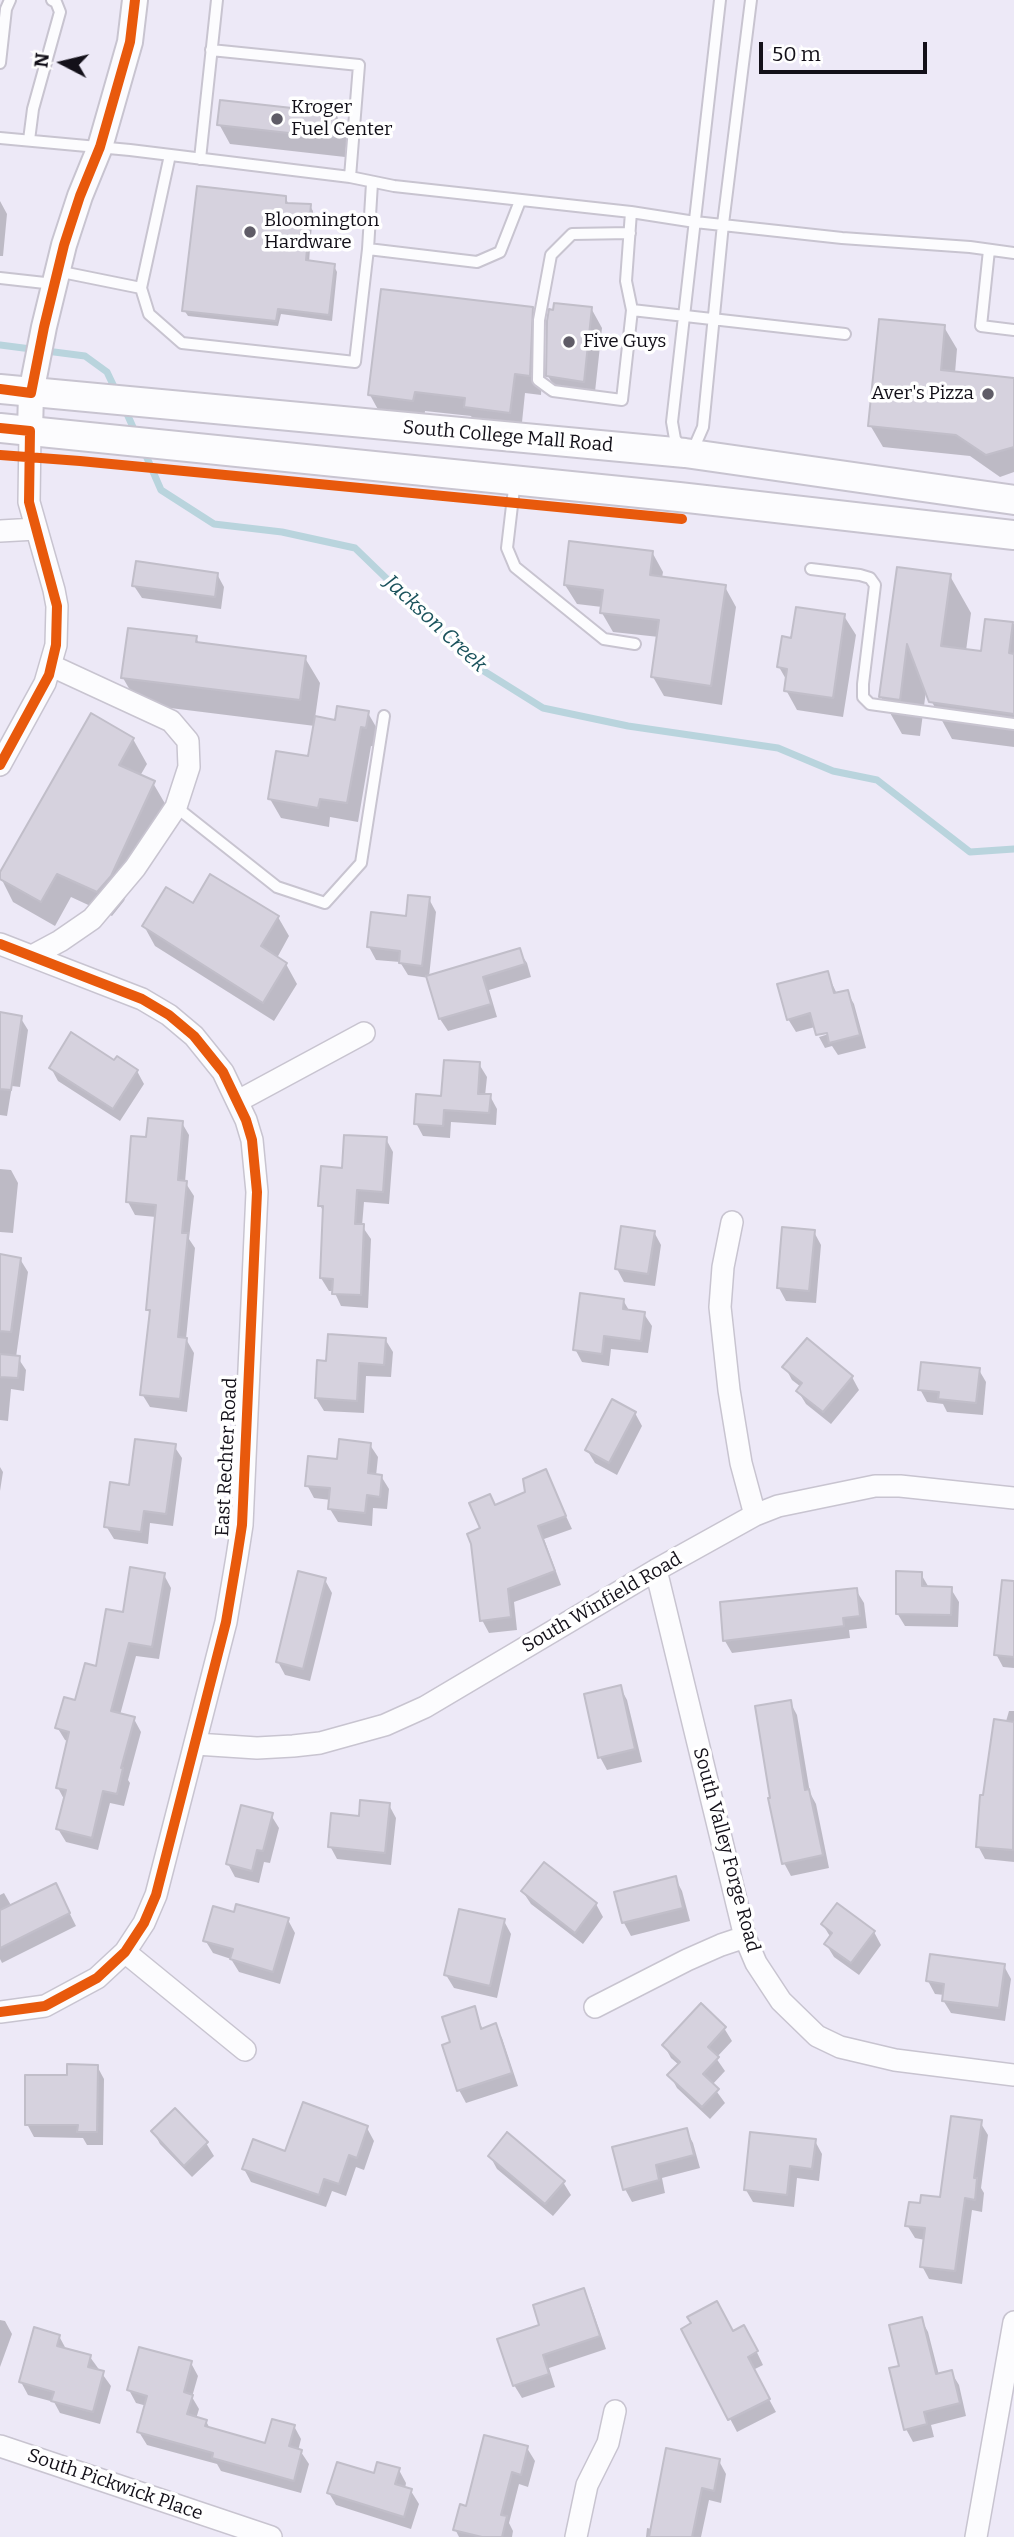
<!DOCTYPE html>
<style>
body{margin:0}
#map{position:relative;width:1014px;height:2537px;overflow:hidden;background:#ede9f7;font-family:Bitter,serif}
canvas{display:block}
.north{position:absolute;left:28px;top:28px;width:70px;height:70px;-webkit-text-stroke:5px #fff;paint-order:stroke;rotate:277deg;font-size:19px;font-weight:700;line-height:28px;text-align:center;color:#131019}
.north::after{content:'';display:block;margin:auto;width:24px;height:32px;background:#131019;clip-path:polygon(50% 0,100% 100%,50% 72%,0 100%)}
.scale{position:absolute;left:759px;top:42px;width:168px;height:32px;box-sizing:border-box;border:4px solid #131019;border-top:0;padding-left:9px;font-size:21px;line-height:24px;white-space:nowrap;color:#131019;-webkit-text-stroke:5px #fff;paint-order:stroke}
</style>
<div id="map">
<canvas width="1014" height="2537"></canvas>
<div class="north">N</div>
<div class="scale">50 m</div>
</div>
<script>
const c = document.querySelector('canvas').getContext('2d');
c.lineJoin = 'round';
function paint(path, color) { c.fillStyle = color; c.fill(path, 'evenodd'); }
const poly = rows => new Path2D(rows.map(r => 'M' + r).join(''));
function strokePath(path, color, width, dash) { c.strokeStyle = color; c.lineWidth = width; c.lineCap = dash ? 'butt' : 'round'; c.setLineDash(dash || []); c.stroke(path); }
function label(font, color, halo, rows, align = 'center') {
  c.font = font + ' Bitter,serif'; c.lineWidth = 7; c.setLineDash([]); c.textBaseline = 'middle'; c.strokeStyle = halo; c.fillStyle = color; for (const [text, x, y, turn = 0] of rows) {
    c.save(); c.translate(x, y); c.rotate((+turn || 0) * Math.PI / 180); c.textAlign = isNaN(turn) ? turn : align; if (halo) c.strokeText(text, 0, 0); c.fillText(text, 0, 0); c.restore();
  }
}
paint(poly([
 [336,115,347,135,345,157,230,144,219,124],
 [285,198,289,204,310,206,313,211,309,262,334,266,337,272,332,321,281,314,278,326,188,316,184,310],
 [0,201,7,214,3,256,0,256],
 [591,308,602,328,594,401,559,395,548,376],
 [532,309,544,329,541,395,525,393,521,432,477,427,471,416,425,411,424,420,381,415,370,395],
 [944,327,957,349,955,373,1014,380,1014,472,1000,477,970,456,883,447,870,425],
 [652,552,663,572,662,578,725,587,736,607,722,705,664,696,653,677,659,637,613,632,602,613,602,607,577,604,565,585],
 [898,569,950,576,971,613,966,651,982,653,987,621,1014,624,1014,747,952,739,926,691,920,736,902,734,881,697],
 [217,574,224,587,221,609,142,598,134,586],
 [844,616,856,635,843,717,797,710,786,690,787,681,779,667,792,640],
 [196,638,200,645,305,658,320,683,315,718,336,722,368,713,379,732,377,747,371,746,358,822,330,817,329,827,281,818,270,799,309,758,315,726,138,704,123,678],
 [133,739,147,764,140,776,153,783,167,807,124,901,112,916,71,897,55,926,13,902,0,876],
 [429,899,436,912,429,977,519,951,527,963,531,977,489,990,497,1017,448,1031,440,1019,429,978,408,975,400,962,376,960,369,947,408,918],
 [193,906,278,917,289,936,277,958,286,964,297,984,274,1021,155,946,144,926],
 [827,973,837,994,847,992,854,1004,866,1048,838,1055,832,1046,825,1048,819,1037,835,1032,818,1033,818,1036,815,1027,796,1032,788,1019],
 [0,1014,20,1017,28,1030,20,1087,12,1086,7,1116,0,1115],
 [115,1062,137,1071,144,1084,120,1121,58,1081,51,1068],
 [479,1064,487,1077,485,1096,490,1096,497,1109,496,1125,451,1122,450,1138,423,1136,416,1123],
 [182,1123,189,1135,185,1182,194,1196,189,1239,195,1248,186,1339,194,1353,187,1412,150,1407,142,1394,151,1316,148,1310,156,1217,135,1215,128,1202,148,1139],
 [386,1139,393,1152,389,1204,364,1202,362,1226,371,1239,368,1308,341,1306,334,1291,329,1291,321,1278,324,1213,320,1205,343,1169],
 [0,1169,11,1170,18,1183,13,1233,0,1232],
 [654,1232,661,1245,655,1286,624,1282,617,1269],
 [814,1232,821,1245,816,1303,786,1301,779,1288],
 [0,1256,20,1259,28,1272,16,1357,18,1358,26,1370,24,1391,11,1389,8,1421,0,1420],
 [623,1300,630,1312,644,1314,652,1326,648,1353,611,1349,609,1366,582,1362,575,1349],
 [385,1339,393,1352,391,1377,366,1376,364,1413,324,1411,316,1398,328,1362],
 [785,1367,852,1377,859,1390,831,1424,806,1404,798,1391,801,1387,792,1380],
 [979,1370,986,1382,983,1415,947,1412,943,1404,927,1402,920,1389],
 [635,1413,642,1426,617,1475,595,1463,587,1450],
 [370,1445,378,1457,376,1476,381,1476,389,1489,387,1509,373,1508,372,1526,338,1522,330,1509,331,1500,314,1498,307,1485,338,1461],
 [174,1446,182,1458,173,1526,150,1523,148,1544,114,1539,106,1526,131,1487],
 [0,1467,3,1472,0,1491],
 [545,1471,572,1529,544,1539,561,1585,514,1602,517,1630,489,1633,482,1620,483,1529,496,1507,526,1493],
 [921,1574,928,1586,951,1589,959,1602,958,1627,905,1626,897,1613],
 [164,1575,171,1588,159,1659,136,1656,120,1715,134,1719,141,1732,128,1780,130,1783,124,1806,110,1803,98,1850,66,1842,58,1829,65,1801,58,1788,69,1742,65,1740,57,1727,98,1669,124,1614],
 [325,1580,332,1593,310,1681,285,1675,278,1662],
 [1014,1589,1014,1668,1003,1667,996,1654],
 [856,1590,864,1603,867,1628,849,1630,850,1638,732,1653,725,1641],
 [620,1687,627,1700,642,1762,607,1770,600,1757],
 [790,1702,797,1715,810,1793,816,1804,829,1868,791,1876,784,1863],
 [1009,1711,1014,1711,1014,1862,985,1859,978,1846,984,1797],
 [389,1805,396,1818,391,1865,337,1859,330,1846,360,1817],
 [271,1815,279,1828,270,1863,264,1862,259,1883,235,1877,228,1864],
 [675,1878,682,1891,690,1921,631,1936,624,1923,616,1893],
 [523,1892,596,1904,603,1917,583,1944,531,1904],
 [4,1893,12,1907,62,1898,76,1926,2,1963,0,1959,0,1895],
 [235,1914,288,1920,295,1933,280,1984,239,1972,231,1959,213,1953,205,1940],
 [504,1921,511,1934,497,1998,454,1988,446,1975],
 [823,1925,874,1932,881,1945,859,1975,834,1957,826,1944,831,1938],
 [1004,1966,1011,1979,1005,2021,951,2013,943,2000,944,1995,935,1994,928,1981],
 [474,2008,483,2030,495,2026,502,2038,518,2086,466,2103,459,2090,452,2043],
 [724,2028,732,2041,716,2058,725,2071,712,2085,725,2103,710,2119,677,2088,670,2075,679,2065,671,2058,664,2045],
 [97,2066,104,2079,103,2145,87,2145,83,2138,34,2137,27,2124],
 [980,2122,988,2135,981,2188,984,2193,982,2212,972,2210,962,2284,929,2279,922,2266,925,2240,915,2238,907,2225,922,2205,942,2199],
 [367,2128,374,2141,364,2170,356,2167,346,2196,332,2191,326,2207,251,2182,244,2169],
 [686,2130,693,2143,700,2168,662,2178,665,2193,632,2202,625,2189],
 [153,2131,206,2143,214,2156,192,2177,160,2144],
 [815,2141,822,2154,819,2181,797,2178,794,2207,753,2202,746,2190],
 [490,2156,563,2182,571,2195,553,2216,497,2169],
 [583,2290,590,2303,606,2349,549,2368,555,2387,522,2398,514,2385,541,2326],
 [921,2319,928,2332,939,2375,951,2372,959,2385,966,2416,931,2425,934,2437,913,2442,906,2429,901,2367],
 [0,2320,5,2321,12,2334,0,2367],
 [683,2329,733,2333,751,2340,763,2365,753,2370,776,2412,737,2432],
 [59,2336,66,2349,90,2357,111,2386,100,2424,60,2413,54,2402,28,2395,21,2382],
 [191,2363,198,2376,192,2397,199,2409,196,2419,206,2421,210,2429,267,2445,294,2426,301,2439,298,2451,301,2452,309,2464,301,2493,221,2471,217,2464,147,2445,139,2432,147,2406,136,2403,129,2390],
 [527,2448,535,2461,528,2487,519,2484,509,2523,513,2531,512,2537,459,2537,455,2529,467,2508],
 [719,2461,726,2474,721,2503,709,2500,701,2537,646,2537,647,2528,652,2529],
 [399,2470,406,2483,405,2489,411,2491,419,2504,411,2529,336,2505,329,2493,375,2475]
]), '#0003');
strokePath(poly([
 [0,345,85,356,107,372,117,393],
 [124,407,136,434],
 [144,451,161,490,214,524,282,532,355,548,479,668,543,708,628,726,778,748,833,771,877,780,970,852,1014,849]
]), '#b9d4dd', 7);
const building = poly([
 [220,100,337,113,334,138,217,125,220,100],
 [197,186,286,196,286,203,311,204,306,260,335,264,329,315,278,309,276,321,182,311,197,186],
 [381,289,533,307,530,376,515,374,510,413,464,407,465,398,415,392,413,401,368,395,381,289],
 [554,303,592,307,584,382,546,376,547,321,549,309,553,310,554,303],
 [879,319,945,325,941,370,1014,378,1014,447,986,455,956,435,868,426,879,319],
 [569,541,653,551,650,575,726,585,711,686,651,677,659,620,600,613,603,590,564,585,569,541],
 [136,561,218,573,215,597,132,586,136,561],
 [897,567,951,574,941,646,981,651,985,619,1013,622,1009,653,1014,654,1014,714,929,702,907,644,900,700,879,697,897,567],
 [796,607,845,614,833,698,784,691,787,669,777,667,782,636,791,638,796,607],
 [128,628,197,636,196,642,306,656,300,700,121,678,128,628],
 [337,706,369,711,366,728,361,727,347,803,320,799,318,808,268,799,276,751,308,756,315,716,335,720,337,706],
 [91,713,134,738,119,765,155,781,111,876,97,892,57,874,41,902,0,879,0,872,91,713],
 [210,874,279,916,261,946,287,963,263,1003,142,926,166,887,193,903,210,874],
 [408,895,430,897,422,966,399,963,400,951,367,947,371,912,406,916,408,895],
 [520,948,525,964,483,977,491,1004,439,1019,426,976,520,948],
 [828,971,834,993,848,990,860,1035,829,1043,827,1033,816,1035,810,1013,787,1020,777,984,828,971],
 [0,1012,22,1016,11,1090,0,1089,0,1012],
 [71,1032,114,1060,117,1056,138,1070,113,1109,49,1068,71,1032],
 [444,1060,480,1062,478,1094,491,1094,489,1113,444,1110,443,1126,414,1124,416,1094,441,1096,444,1060],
 [148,1118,183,1121,178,1180,187,1181,182,1233,188,1233,178,1337,187,1338,180,1399,140,1395,150,1310,146,1310,156,1205,126,1202,131,1136,146,1137,148,1118],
 [344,1135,387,1137,383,1192,357,1190,355,1224,364,1224,361,1295,332,1294,333,1279,320,1278,323,1206,318,1206,321,1166,342,1168,344,1135],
 [621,1226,655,1231,648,1274,615,1269,621,1226],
 [782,1227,815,1230,809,1291,777,1288,782,1227],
 [0,1254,21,1258,11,1332,0,1331,0,1254],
 [580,1293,624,1299,623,1309,645,1312,641,1341,604,1336,602,1354,573,1350,580,1293],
 [328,1334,386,1338,384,1365,359,1363,357,1401,315,1398,317,1360,326,1361,328,1334],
 [807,1338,853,1376,823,1412,796,1391,802,1383,782,1367,807,1338],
 [0,1354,20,1356,18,1378,0,1377,0,1354],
 [921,1362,980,1368,976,1403,938,1399,939,1392,918,1390,921,1362],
 [612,1399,636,1412,609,1463,585,1450,612,1399],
 [135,1439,176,1444,166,1514,144,1511,141,1532,104,1527,110,1482,129,1485,135,1439],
 [339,1439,371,1443,368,1473,382,1475,380,1497,367,1495,365,1513,328,1509,330,1488,305,1486,308,1456,337,1459,339,1439],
 [546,1469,566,1516,538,1526,555,1571,508,1589,511,1617,480,1621,471,1544,467,1534,480,1528,469,1503,490,1494,495,1505,525,1492,523,1479,546,1469],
 [130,1567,165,1573,152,1647,129,1643,111,1711,135,1717,121,1768,123,1768,117,1794,103,1791,92,1838,56,1829,66,1790,56,1788,69,1732,55,1728,64,1697,75,1700,85,1663,96,1666,106,1609,123,1612,130,1567],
 [298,1571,326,1578,303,1669,276,1662,298,1571],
 [896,1571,922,1572,922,1586,952,1587,951,1615,896,1614,896,1571],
 [1002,1580,1014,1581,1014,1657,994,1655,1002,1580],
 [857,1588,860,1616,843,1618,844,1626,723,1641,720,1602,857,1588],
 [621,1685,635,1749,598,1758,584,1694,621,1685],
 [791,1700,805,1790,809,1789,823,1855,782,1864,768,1798,770,1798,755,1706,791,1700],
 [994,1719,1014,1722,1013,1850,976,1847,980,1795,983,1795,994,1719],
 [360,1800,390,1803,385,1853,328,1847,331,1813,359,1816,360,1800],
 [241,1805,273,1813,263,1851,257,1850,252,1871,226,1864,241,1805],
 [544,1862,597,1903,575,1933,521,1891,544,1862],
 [676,1876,683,1908,622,1923,614,1892,676,1876],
 [56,1883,70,1913,0,1948,0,1910,56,1883],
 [837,1903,875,1931,851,1963,824,1944,832,1933,821,1924,837,1903],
 [236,1904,289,1918,273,1972,230,1959,233,1949,203,1941,213,1906,234,1912,236,1904],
 [459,1909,505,1919,490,1986,444,1975,459,1909],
 [930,1954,1005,1964,999,2008,942,2001,944,1984,926,1981,930,1954],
 [701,2003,726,2027,708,2047,719,2057,703,2074,719,2089,702,2107,667,2075,680,2062,662,2045,701,2003],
 [475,2006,481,2029,496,2023,512,2073,457,2091,442,2045,450,2042,442,2017,475,2006],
 [67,2064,98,2065,97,2132,77,2132,78,2125,25,2125,25,2075,67,2075,67,2064],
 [303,2102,368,2126,357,2158,349,2155,339,2184,324,2179,319,2195,242,2169,253,2139,285,2151,303,2102],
 [175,2108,208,2142,184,2166,151,2131,175,2108],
 [951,2116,982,2120,974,2178,977,2178,975,2200,965,2198,955,2271,920,2267,925,2228,905,2226,909,2202,920,2203,921,2195,940,2197,951,2116],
 [687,2128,694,2155,656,2165,659,2180,623,2190,612,2147,687,2128],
 [507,2132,565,2181,545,2204,488,2156,507,2132],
 [750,2132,816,2139,812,2169,790,2166,787,2195,744,2190,750,2132],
 [584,2288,600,2336,543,2355,549,2374,513,2386,497,2339,539,2325,533,2305,584,2288],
 [717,2301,733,2331,744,2325,758,2351,748,2357,770,2399,728,2420,681,2329,691,2323,687,2317,717,2301],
 [922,2317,936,2374,952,2370,960,2403,924,2412,927,2424,904,2430,889,2368,899,2366,889,2325,922,2317],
 [34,2327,60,2335,57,2346,91,2355,88,2367,104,2371,93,2412,51,2401,54,2392,19,2382,34,2327],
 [139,2347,192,2361,184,2392,193,2395,187,2414,207,2420,205,2426,265,2443,272,2419,295,2425,289,2446,302,2450,294,2481,212,2458,213,2453,137,2432,147,2396,127,2390,139,2347],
 [484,2435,528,2446,521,2475,512,2472,501,2515,507,2516,502,2537,482,2537,453,2530,460,2504,466,2506,484,2435],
 [666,2448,720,2459,714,2491,702,2488,692,2537,649,2537,666,2448],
 [337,2462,374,2473,377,2462,400,2468,395,2484,412,2489,404,2517,327,2493,337,2462]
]);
paint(building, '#d6d2de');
strokePath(building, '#c1bec9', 2);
const service = poly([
 [720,0,672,422,675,439,685,453,696,443,703,427,723,224,751,0],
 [211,50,359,65,350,177],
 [0,63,6,9,10,0],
 [0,138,130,150,350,177,394,186,631,212,695,222,842,238,970,247,1014,253],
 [29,140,33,109,60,12,56,2,52,0],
 [200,159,217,0],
 [372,183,368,249,477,262,500,252,520,201],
 [631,212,626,281,632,310,845,334],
 [630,233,572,234,551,255,539,320,538,380,553,391,622,400,632,310],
 [989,250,981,326,1014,330],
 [57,271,141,288,149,314,182,343,355,362,368,249],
 [0,278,54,284],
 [141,288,170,155],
 [515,480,507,548,515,567,604,639,635,644],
 [811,569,860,575,870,578,875,585,863,684,863,697,870,704,1014,724],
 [176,807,277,887,325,903,361,863,384,716]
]);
const minor = poly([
 [0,531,36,529],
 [0,765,45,683,56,645,57,606,54,590,29,502,30,431],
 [0,944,142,999,169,1015,194,1036,223,1072,246,1120,252,1140,257,1192,242,1525,237,1557,226,1622,156,1895,144,1923,125,1952,97,1978,45,2006,0,2012],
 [32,956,60,941,92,919,135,868,176,807,189,767,188,741,171,721,52,666],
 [238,1101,364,1033],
 [732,1222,723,1267,720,1307,729,1390,741,1463,755,1515],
 [656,1570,745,1937,756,1963,781,2001,817,2036,840,2047,895,2060,1014,2075],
 [196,1744,257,1748,293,1746,320,1743,385,1725,425,1707,656,1570,755,1515,778,1506,875,1486,900,1486,1014,1498],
 [125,1952,245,2050],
 [595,2007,687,1960,721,1945,745,1937],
 [0,2446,271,2537],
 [576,2537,587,2485,608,2443,615,2411],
 [976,2537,1014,2322]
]);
const tertiary = poly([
 [30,431,31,393,44,327,64,245,80,196,100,147,130,42,135,0]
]);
const secondary = poly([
 [0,389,685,453,1014,500],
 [0,428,679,497,1014,535]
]);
strokePath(service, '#c8c4d0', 14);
strokePath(minor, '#c8c4d0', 24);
strokePath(tertiary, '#c8c4d0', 28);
strokePath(secondary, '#c8c4d0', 32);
strokePath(service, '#fcfcfe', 10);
strokePath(minor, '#fcfcfe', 21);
strokePath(tertiary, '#fcfcfe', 24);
strokePath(secondary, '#fcfcfe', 28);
strokePath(poly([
 [0,389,31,393,44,327,64,245,80,196,100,147,130,42,135,0],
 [0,428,30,431,29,502,57,606,56,645,49,675,0,765],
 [0,455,80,461,682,519],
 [0,944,142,999,169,1015,194,1036,223,1072,246,1120,252,1140,257,1192,242,1525,237,1557,226,1622,156,1895,144,1923,125,1952,97,1978,45,2006,0,2012]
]), '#e8590c', 10);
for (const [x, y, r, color] of [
 [277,119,7,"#5f5c67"],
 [250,232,7,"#5f5c67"],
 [569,342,7,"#5f5c67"],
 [988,394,7,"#5f5c67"]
]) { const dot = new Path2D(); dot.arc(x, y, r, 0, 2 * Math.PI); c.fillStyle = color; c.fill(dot); strokePath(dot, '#fff', 2.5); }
label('19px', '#131019', '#fff', [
 ["Kroger",291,108],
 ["Fuel Center",291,130],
 ["Bloomington",264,221],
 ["Hardware",264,243],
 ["Five Guys",583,342],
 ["Aver's Pizza",974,394,"right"]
], 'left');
label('19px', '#131019', '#fff', [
 ["South College Mall Road",508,437,5],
 ["East Rechter Road",227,1457,-87],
 ["South Winfield Road",602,1603,-30],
 ["South Valley Forge Road",726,1850,75],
 ["South Pickwick Place",115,2485,19]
]);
label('italic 21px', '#1b535c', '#fff', [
 ["Jackson Creek",435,624,43]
]);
</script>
